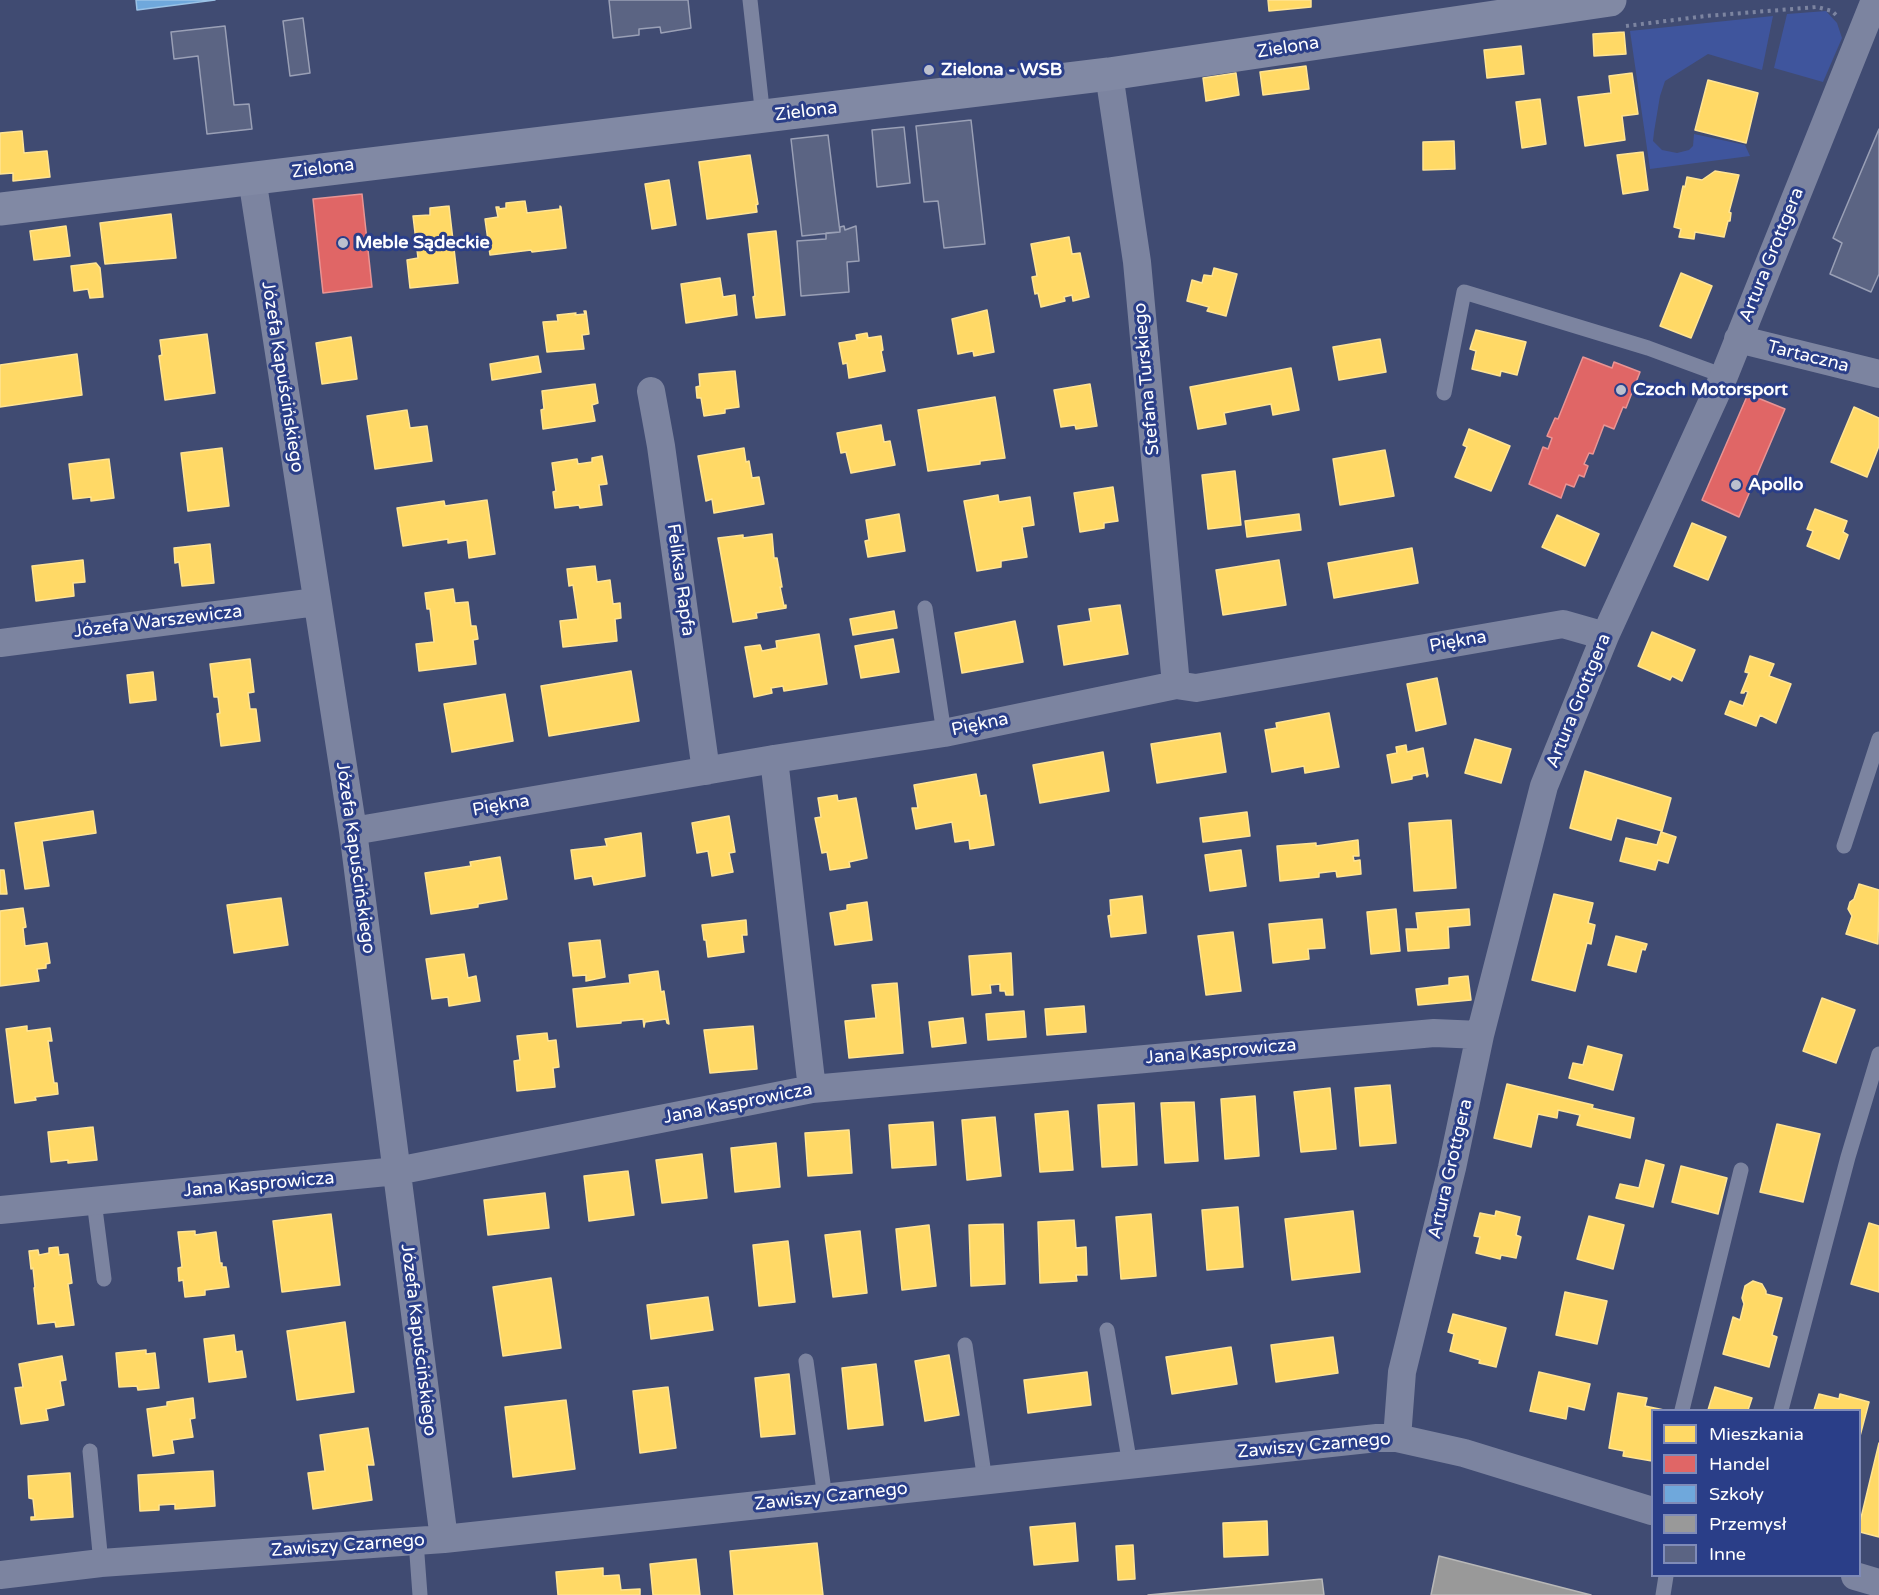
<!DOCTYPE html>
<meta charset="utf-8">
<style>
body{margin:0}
#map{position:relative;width:1879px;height:1595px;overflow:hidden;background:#404b72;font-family:"Varela Round",sans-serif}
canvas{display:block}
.legend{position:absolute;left:1651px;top:1409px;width:210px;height:168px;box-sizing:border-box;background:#2a3e88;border:2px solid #7f8bb8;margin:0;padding:8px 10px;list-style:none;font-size:18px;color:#fff}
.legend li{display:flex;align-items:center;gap:12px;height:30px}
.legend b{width:30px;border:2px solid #7f8bb8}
</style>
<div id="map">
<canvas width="1879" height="1595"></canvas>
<ul class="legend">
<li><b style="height:16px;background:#ffd966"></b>Mieszkania</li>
<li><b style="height:16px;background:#e06666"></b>Handel</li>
<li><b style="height:16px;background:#6fa8dc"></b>Szkoły</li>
<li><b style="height:16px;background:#999"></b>Przemysł</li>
<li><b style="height:16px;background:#5b6483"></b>Inne</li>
</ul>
</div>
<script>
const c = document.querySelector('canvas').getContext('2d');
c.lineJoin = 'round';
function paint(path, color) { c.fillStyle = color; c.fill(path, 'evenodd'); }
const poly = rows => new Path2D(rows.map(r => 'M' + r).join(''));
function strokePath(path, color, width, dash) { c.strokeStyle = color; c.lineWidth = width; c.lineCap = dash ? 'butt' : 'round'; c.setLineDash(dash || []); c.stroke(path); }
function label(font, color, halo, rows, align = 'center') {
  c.font = font + ' "Varela Round",sans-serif'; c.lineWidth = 6; c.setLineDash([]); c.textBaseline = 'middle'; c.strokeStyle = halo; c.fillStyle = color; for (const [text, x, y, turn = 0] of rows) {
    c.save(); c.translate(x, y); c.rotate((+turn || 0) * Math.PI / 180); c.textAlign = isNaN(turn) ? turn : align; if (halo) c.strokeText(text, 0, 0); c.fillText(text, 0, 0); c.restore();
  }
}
paint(poly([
 [1826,11,1837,23,1842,38,1823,82,1774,68,1787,14],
 [1773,16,1762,70,1708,54,1665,81,1660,96,1654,132,1653,141,1662,150,1677,153,1689,150,1693,146,1694,134,1745,145,1750,156,1650,169,1630,31]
]), '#3f559d');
const homes = poly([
 [1268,0,1311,0,1311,7,1269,11,1268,0],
 [1624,32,1626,54,1594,56,1593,34,1624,32],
 [1521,46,1524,74,1487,78,1484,50,1521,46],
 [1306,66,1309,89,1263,95,1260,72,1306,66],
 [1236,73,1239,95,1206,101,1203,78,1236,73],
 [1632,73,1638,114,1622,116,1625,140,1585,146,1578,97,1611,93,1609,76,1632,73],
 [1708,80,1758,93,1746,143,1695,130,1708,80],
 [1540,99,1546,144,1522,148,1516,102,1540,99],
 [22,131,24,153,47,151,50,177,13,181,13,173,0,174,0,133,22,131],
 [1454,141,1455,169,1423,170,1423,142,1454,141],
 [1643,152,1648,190,1623,194,1617,155,1643,152],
 [750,155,758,204,756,205,757,212,707,219,699,162,750,155],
 [1715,171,1739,175,1729,212,1731,213,1730,221,1728,221,1724,237,1695,232,1694,239,1679,237,1681,229,1674,227,1683,186,1685,187,1687,177,1702,180,1715,171],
 [669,180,676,225,652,229,645,184,669,180],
 [525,201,527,213,560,209,560,206,561,207,566,248,532,252,531,250,490,255,485,219,498,217,496,207,499,207,499,209,506,208,506,203,525,201],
 [449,206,458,283,410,288,407,260,418,258,413,216,430,215,430,208,449,206],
 [171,214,176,258,105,264,100,223,171,214],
 [66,226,70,256,34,260,30,231,66,226],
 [776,231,785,315,756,318,753,297,755,296,748,234,776,231],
 [1069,237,1072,254,1080,253,1089,297,1073,301,1072,295,1064,297,1065,301,1041,307,1038,293,1035,294,1032,277,1037,276,1031,244,1069,237],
 [96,263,100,268,103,297,90,298,88,289,74,291,71,266,96,263],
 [1214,268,1237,274,1226,316,1207,311,1209,307,1187,301,1192,280,1202,283,1204,275,1212,276,1214,268],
 [1681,273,1712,286,1691,338,1660,326,1681,273],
 [720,278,723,297,735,295,737,315,686,323,681,284,720,278],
 [987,310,994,352,974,356,973,351,958,354,952,319,987,310],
 [584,311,586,311,589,334,582,335,584,349,547,352,543,322,558,321,557,315,576,313,575,315,585,314,584,311],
 [1476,330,1526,342,1517,375,1501,371,1500,376,1472,369,1476,351,1470,349,1476,330],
 [867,333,868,338,881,336,883,350,881,351,885,371,849,378,847,363,843,364,839,343,857,340,856,335,867,333],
 [207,334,215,393,165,400,159,356,162,355,160,340,207,334],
 [351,337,357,379,322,384,316,343,351,337],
 [1380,339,1386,372,1339,380,1333,347,1380,339],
 [77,354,82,395,0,407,0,365,77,354],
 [538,356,541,372,492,380,490,364,538,356],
 [1291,368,1299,410,1273,415,1271,404,1224,413,1226,424,1198,429,1190,387,1291,368],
 [735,371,739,407,725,409,725,413,704,416,701,398,697,398,696,387,700,386,699,374,735,371],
 [595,384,598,403,592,405,595,421,543,429,541,410,544,409,542,391,595,384],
 [1090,384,1097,426,1076,429,1075,425,1061,427,1054,390,1090,384],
 [995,397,1005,458,980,461,980,464,928,471,918,410,995,397],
 [1854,407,1879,418,1879,446,1867,477,1831,462,1854,407],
 [407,410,410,428,427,426,432,461,375,469,367,416,407,410],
 [881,425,884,442,890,441,895,465,851,473,846,452,841,453,837,433,881,425],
 [1469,429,1510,446,1491,491,1455,477,1467,447,1463,445,1469,429],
 [222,448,229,506,188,511,181,453,222,448],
 [744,448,746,462,749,461,752,478,759,477,764,504,714,513,712,499,706,501,698,456,744,448],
 [1385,450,1394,496,1340,505,1333,459,1385,450],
 [602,456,607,484,599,485,602,505,580,508,579,505,555,508,553,492,556,491,552,463,577,459,578,464,592,462,592,458,602,456],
 [109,459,114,498,91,501,91,497,73,499,69,464,109,459],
 [1235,471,1241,525,1208,529,1202,475,1235,471],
 [1113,487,1118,521,1104,523,1104,528,1080,532,1074,493,1113,487],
 [998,495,999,502,1030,497,1034,525,1022,527,1027,557,1001,561,1001,567,977,571,964,501,998,495],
 [487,500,495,554,469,558,467,540,448,543,448,539,403,546,397,508,444,501,445,506,487,500],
 [1815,509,1847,521,1843,532,1848,535,1839,559,1807,546,1813,531,1807,529,1815,509],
 [899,514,905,551,868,557,865,541,869,540,866,520,899,514],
 [1299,514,1301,530,1247,537,1245,521,1299,514],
 [1557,515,1599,534,1585,566,1542,547,1557,515],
 [1692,523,1726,537,1708,580,1674,566,1692,523],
 [772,534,774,558,777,558,782,587,780,587,784,606,786,605,786,608,756,613,757,618,733,622,718,538,743,535,743,538,772,534],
 [210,544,214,583,182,586,179,562,175,563,174,548,210,544],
 [1412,548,1418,583,1334,598,1328,563,1412,548],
 [83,560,85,582,73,583,74,596,36,601,32,566,83,560],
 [1279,560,1286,605,1223,615,1216,570,1279,560],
 [595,566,597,582,610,580,613,604,620,603,621,618,615,619,617,641,563,647,560,621,578,619,573,585,569,586,567,569,595,566],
 [453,589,455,603,468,602,471,626,476,626,478,639,473,640,476,664,419,671,416,644,434,642,430,609,427,609,425,593,453,589],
 [1120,605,1128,654,1064,665,1058,626,1091,621,1089,609,1120,605],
 [894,611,897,628,853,635,850,619,894,611],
 [1015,621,1023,662,962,673,955,633,1015,621],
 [1652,632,1695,650,1682,681,1672,676,1670,680,1638,666,1652,632],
 [819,634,827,684,784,691,783,686,771,688,772,693,754,697,745,647,760,645,762,651,777,648,776,641,819,634],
 [893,639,899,672,861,678,855,646,893,639],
 [1750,656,1774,664,1769,676,1791,684,1776,723,1760,715,1756,726,1725,714,1730,701,1743,706,1748,692,1745,691,1744,693,1741,693,1749,673,1745,672,1750,656],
 [250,659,254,692,248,693,250,709,256,709,260,741,221,746,217,714,220,713,218,697,214,697,210,664,250,659],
 [631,671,639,721,549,736,541,686,631,671],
 [153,672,156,700,130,703,127,675,153,672],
 [1437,678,1446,724,1416,731,1407,684,1437,678],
 [505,694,513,741,452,752,444,704,505,694],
 [1329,713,1339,767,1305,773,1304,766,1272,772,1265,730,1277,728,1276,723,1329,713],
 [1220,733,1226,772,1157,783,1151,744,1220,733],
 [1475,739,1511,749,1501,783,1465,773,1475,739],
 [1406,745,1407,752,1423,748,1428,776,1427,777,1426,773,1412,776,1412,779,1392,783,1387,755,1397,753,1396,747,1406,745],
 [1103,752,1109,791,1040,803,1033,765,1103,752],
 [1585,771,1671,798,1662,831,1617,818,1611,840,1570,828,1585,771],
 [976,774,980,796,986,795,994,845,970,849,969,840,955,842,952,822,916,829,912,808,918,808,914,785,976,774],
 [837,795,838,801,856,798,867,858,849,862,850,867,830,870,827,852,822,853,815,818,821,817,818,798,837,795],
 [93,811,96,833,42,841,49,886,25,889,15,823,93,811],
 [1247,812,1250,836,1203,842,1200,818,1247,812],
 [729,816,735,852,729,853,733,872,712,876,708,851,697,853,692,823,729,816],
 [1451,820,1456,888,1414,891,1409,823,1451,820],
 [1661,832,1676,837,1668,863,1658,860,1655,870,1620,861,1626,838,1657,845,1661,832],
 [641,833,645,876,594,885,592,876,575,879,571,850,607,846,605,839,641,833],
 [1358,840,1359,856,1353,856,1354,861,1360,860,1361,874,1337,877,1336,871,1319,873,1319,877,1280,881,1277,846,1316,843,1316,846,1358,840],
 [1241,850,1246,886,1210,891,1205,855,1241,850],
 [500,857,507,899,478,904,478,907,431,914,425,873,471,866,470,862,500,857],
 [0,870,4,870,7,894,0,894,0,870],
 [1859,884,1879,890,1878,944,1846,934,1852,916,1848,909,1850,902,1854,899,1859,884],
 [1554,894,1593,903,1588,923,1595,925,1591,944,1587,943,1575,991,1532,980,1554,894],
 [1142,896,1146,933,1111,937,1108,916,1111,915,1110,900,1142,896],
 [281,898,288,945,234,953,227,905,281,898],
 [867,902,872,940,835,945,830,913,847,910,847,905,867,902],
 [23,908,26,927,23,928,25,946,47,943,50,963,46,964,46,968,37,969,39,981,0,986,0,911,23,908],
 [1396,909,1400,951,1371,954,1367,912,1396,909],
 [1469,909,1470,925,1448,927,1449,948,1408,951,1406,929,1418,929,1416,913,1469,909],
 [1322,919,1325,948,1308,949,1309,959,1273,963,1269,924,1322,919],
 [746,920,747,935,742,935,744,952,708,957,706,940,704,940,702,925,746,920],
 [1233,932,1241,991,1206,995,1198,936,1233,932],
 [1616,936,1647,944,1645,950,1642,949,1636,972,1608,965,1616,936],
 [600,940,605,977,586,981,586,975,573,976,569,943,600,940],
 [1011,953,1013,995,1006,995,1005,991,1000,991,1000,984,990,985,991,993,972,995,969,956,1011,953],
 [464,954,468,978,476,976,480,1001,449,1006,448,997,432,999,426,959,464,954],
 [658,971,661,992,664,991,669,1024,667,1023,666,1019,645,1022,644,1027,643,1019,621,1021,621,1023,577,1027,573,989,630,983,629,975,658,971],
 [1468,976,1471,1000,1418,1005,1416,989,1449,985,1449,978,1468,976],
 [897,983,903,1053,849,1058,845,1021,876,1018,872,985,897,983],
 [1822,998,1855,1010,1836,1063,1803,1051,1822,998],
 [1084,1006,1086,1032,1047,1035,1045,1009,1084,1006],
 [1024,1011,1026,1037,988,1040,986,1014,1024,1011],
 [963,1018,966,1043,932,1047,929,1022,963,1018],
 [27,1026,27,1031,50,1028,52,1041,48,1041,54,1083,57,1083,58,1094,35,1097,36,1100,15,1103,6,1029,27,1026],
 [753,1026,757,1069,710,1073,704,1030,753,1026],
 [547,1033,548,1041,556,1040,559,1067,553,1068,555,1087,517,1091,514,1061,520,1060,517,1036,547,1033],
 [1588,1046,1622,1055,1613,1090,1569,1078,1573,1063,1583,1065,1588,1046],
 [1507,1084,1593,1105,1592,1108,1634,1118,1630,1138,1577,1125,1580,1115,1558,1110,1557,1118,1538,1114,1531,1147,1494,1138,1507,1084],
 [1390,1085,1396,1143,1360,1146,1355,1088,1390,1085],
 [1330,1088,1336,1149,1301,1152,1294,1092,1330,1088],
 [1255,1096,1259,1156,1225,1159,1221,1099,1255,1096],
 [1194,1102,1198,1161,1165,1163,1161,1103,1194,1102],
 [1134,1103,1137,1165,1102,1167,1098,1105,1134,1103],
 [1068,1111,1073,1170,1040,1172,1035,1114,1068,1111],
 [995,1117,1001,1176,967,1180,962,1120,995,1117],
 [933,1122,936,1165,892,1168,889,1125,933,1122],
 [1777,1124,1820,1134,1803,1202,1760,1192,1777,1124],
 [93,1127,97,1160,68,1163,68,1160,51,1162,48,1132,93,1127],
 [849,1130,852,1173,808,1176,805,1133,849,1130],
 [776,1143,780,1187,735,1192,731,1148,776,1143],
 [702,1154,707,1198,662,1203,656,1160,702,1154],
 [1646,1160,1664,1165,1653,1207,1616,1198,1620,1184,1639,1188,1646,1160],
 [1681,1166,1727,1178,1718,1214,1672,1202,1681,1166],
 [628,1171,634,1215,589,1221,584,1176,628,1171],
 [545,1193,549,1228,488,1235,484,1200,545,1193],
 [1238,1207,1243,1267,1207,1270,1202,1210,1238,1207],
 [1353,1211,1360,1272,1292,1280,1285,1219,1353,1211],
 [1496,1211,1520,1217,1516,1235,1521,1237,1516,1258,1501,1255,1500,1259,1476,1253,1480,1237,1474,1236,1480,1213,1495,1216,1496,1211],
 [331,1214,340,1285,282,1292,273,1221,331,1214],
 [1151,1214,1156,1276,1121,1279,1116,1217,1151,1214],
 [1589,1216,1624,1225,1613,1269,1577,1259,1589,1216],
 [1074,1220,1076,1248,1086,1247,1087,1275,1076,1275,1077,1281,1040,1283,1038,1222,1074,1220],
 [1869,1223,1879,1226,1879,1292,1851,1284,1869,1223],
 [1003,1224,1005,1284,971,1286,969,1225,1003,1224],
 [929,1225,936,1286,902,1290,896,1229,929,1225],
 [195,1231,195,1235,216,1232,220,1263,222,1263,222,1267,226,1267,229,1287,205,1290,205,1295,185,1297,183,1280,179,1281,178,1268,182,1267,178,1232,195,1231],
 [860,1231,867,1293,833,1297,825,1235,860,1231],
 [788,1241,795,1302,759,1306,753,1245,788,1241],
 [58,1247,59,1255,68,1254,72,1283,68,1284,74,1325,56,1327,55,1322,38,1324,34,1288,35,1287,33,1268,31,1269,29,1251,38,1250,39,1255,49,1253,49,1248,58,1247],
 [551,1278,561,1348,503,1356,493,1287,551,1278],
 [1753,1281,1762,1284,1766,1291,1766,1294,1782,1298,1772,1335,1777,1337,1769,1367,1723,1354,1733,1317,1740,1320,1744,1304,1742,1298,1745,1286,1753,1281],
 [1565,1292,1607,1301,1597,1344,1556,1335,1565,1292],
 [708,1297,713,1330,651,1339,647,1305,708,1297],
 [1453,1314,1506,1328,1496,1367,1479,1363,1480,1360,1450,1351,1454,1334,1448,1332,1453,1314],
 [345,1322,354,1392,297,1400,287,1331,345,1322],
 [234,1335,236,1352,242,1351,246,1377,209,1382,204,1339,234,1335],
 [1333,1337,1338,1373,1276,1382,1271,1345,1333,1337],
 [1231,1347,1237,1384,1172,1394,1166,1357,1231,1347],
 [146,1350,146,1354,155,1353,159,1388,138,1390,137,1386,119,1387,116,1353,146,1350],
 [949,1355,959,1415,925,1421,915,1361,949,1355],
 [62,1356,66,1380,60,1381,64,1405,46,1409,48,1420,21,1424,15,1388,23,1387,19,1364,62,1356],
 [876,1364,883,1425,848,1429,842,1368,876,1364],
 [1087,1372,1091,1405,1028,1413,1024,1380,1087,1372],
 [1539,1372,1590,1384,1584,1410,1568,1406,1566,1419,1530,1411,1539,1372],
 [789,1374,795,1434,761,1437,755,1378,789,1374],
 [668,1387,676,1448,640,1453,633,1391,668,1387],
 [1715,1387,1752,1398,1748,1410,1708,1410,1715,1387],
 [1618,1393,1647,1398,1645,1406,1664,1410,1652,1410,1652,1461,1623,1456,1624,1451,1609,1448,1618,1393],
 [1819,1394,1839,1399,1840,1394,1869,1402,1860,1436,1860,1410,1814,1410,1819,1394],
 [193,1398,195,1418,190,1419,193,1437,172,1440,174,1453,153,1456,147,1409,167,1406,167,1402,193,1398],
 [566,1400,575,1469,513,1477,505,1407,566,1400],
 [368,1428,374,1465,367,1465,372,1500,313,1509,308,1473,325,1471,320,1435,368,1428],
 [1879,1443,1879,1537,1860,1532,1860,1522,1879,1443],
 [213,1471,215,1506,175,1509,175,1504,159,1505,159,1510,140,1511,138,1475,213,1471],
 [70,1473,73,1517,31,1520,31,1517,35,1517,33,1499,29,1498,28,1476,70,1473],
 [1267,1521,1268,1555,1224,1557,1223,1523,1267,1521],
 [1075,1523,1078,1561,1034,1565,1030,1527,1075,1523],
 [817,1543,823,1595,734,1595,730,1551,817,1543],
 [1133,1545,1135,1579,1118,1580,1116,1546,1133,1545],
 [696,1559,700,1595,653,1595,650,1564,696,1559],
 [603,1568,603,1576,619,1575,621,1590,640,1589,640,1595,558,1595,556,1572,603,1568]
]);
paint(homes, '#ffd966');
strokePath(homes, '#ffe494', 1.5);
const shops = poly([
 [362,194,372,287,323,293,313,199,362,194],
 [1583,357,1612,368,1614,362,1640,372,1626,408,1623,407,1614,429,1604,425,1593,454,1589,453,1584,464,1588,466,1584,477,1579,475,1574,487,1566,484,1561,498,1529,484,1543,447,1548,449,1552,438,1547,436,1555,418,1558,419,1583,357],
 [1748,394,1785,409,1739,517,1702,500,1748,394]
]);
paint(shops, '#e06666');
strokePath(shops, '#e99494', 1.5);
const schools = poly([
 [136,0,215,0,137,10,136,0]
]);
paint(schools, '#6fa8dc');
strokePath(schools, '#9ac2e6', 1.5);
const industry = poly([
 [1439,1556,1591,1595,1431,1595,1439,1556],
 [1322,1579,1324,1595,1148,1595,1322,1579]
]);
paint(industry, '#999');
strokePath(industry, '#b8b8b8', 1.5);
const building = poly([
 [609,0,688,0,691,28,661,33,660,27,639,29,639,35,613,38,609,0],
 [303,18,310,73,290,76,283,21,303,18],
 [225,26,234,105,249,104,252,129,207,134,198,56,174,59,171,32,225,26],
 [971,120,985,244,944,248,938,201,924,202,916,126,971,120],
 [904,127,910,183,877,187,872,130,904,127],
 [1879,129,1879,274,1871,292,1830,274,1842,243,1833,238,1879,129],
 [828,135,840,232,802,236,791,139,828,135],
 [844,226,845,230,856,226,859,261,847,262,849,292,801,296,797,241,826,239,826,233,840,232,840,227,844,226]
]);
paint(building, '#5b6483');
strokePath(building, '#9aa0b6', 1.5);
strokePath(poly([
 [1626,26,1706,16,1817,7,1832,11,1839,18]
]), '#7c84a0', 4, [3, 4.5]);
strokePath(poly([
 [750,0,763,117],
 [1444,393,1464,292,1648,348,1724,376],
 [925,608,944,733],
 [1844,846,1879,739],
 [94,1201,104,1279],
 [1107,1330,1130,1465],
 [965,1345,985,1481],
 [806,1361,825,1498],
 [1682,1410,1741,1170],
 [1781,1410,1848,1157,1879,1054],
 [90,1451,101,1563],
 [416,1541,420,1595],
 [1663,1595,1666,1576]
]), '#7c84a0', 15);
strokePath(poly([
 [1109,74,1137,262,1176,685],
 [252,178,353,831,444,1539],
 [1738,339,1879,374],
 [651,391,661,446,706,771],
 [0,643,316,602],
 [774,759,812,1089],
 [353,831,774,759,944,733,1176,685,1196,688,1563,624,1605,636],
 [0,1210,397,1171,812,1089,1434,1033,1480,1035],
 [1397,1438,1402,1372,1452,1168,1480,1035,1544,786,1605,636,1724,376,1875,0],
 [0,1575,101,1563,444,1539,1377,1438,1397,1438,1464,1453,1652,1511],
 [1855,1576,1879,1583]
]), '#7c84a0', 28);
strokePath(poly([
 [0,209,1109,74,1610,0]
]), '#8189a4', 33);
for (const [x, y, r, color] of [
 [929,70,6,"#bcc0ce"],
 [343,243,6,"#bcc0ce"],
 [1621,390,6,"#bcc0ce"],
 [1736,485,6,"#bcc0ce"]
]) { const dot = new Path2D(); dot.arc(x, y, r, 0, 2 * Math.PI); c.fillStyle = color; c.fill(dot); strokePath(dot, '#2a3e88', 2); }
label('18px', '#fff', '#2a3e88', [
 ["Zielona",1288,48,-9],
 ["Zielona",806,112,-7],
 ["Zielona",323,169,-7],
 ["Artura Grottgera",1772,255,-68],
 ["Tartaczna",1808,357,14],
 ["Józefa Kapuścińskiego",282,377,81],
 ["Stefana Turskiego",1147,379,-95],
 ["Feliksa Rapfa",680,580,82],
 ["Józefa Warszewicza",158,622,-7],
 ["Piękna",1458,642,-10],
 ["Artura Grottgera",1579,701,-68],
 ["Piękna",980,725,-12],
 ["Piękna",501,806,-10],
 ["Józefa Kapuścińskiego",355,858,82],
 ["Jana Kasprowicza",1221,1052,-5],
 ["Jana Kasprowicza",738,1104,-11],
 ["Artura Grottgera",1451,1169,-77],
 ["Jana Kasprowicza",259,1185,-5],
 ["Józefa Kapuścińskiego",418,1340,83],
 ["Zawiszy Czarnego",1314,1446,-5],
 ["Zawiszy Czarnego",831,1497,-6],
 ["Zawiszy Czarnego",348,1546,-4]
]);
label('bold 18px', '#fff', '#2a3e88', [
 ["Zielona - WSB",941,70],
 ["Meble Sądeckie",355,243],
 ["Czoch Motorsport",1633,390],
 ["Apollo",1748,485]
], 'left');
</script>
